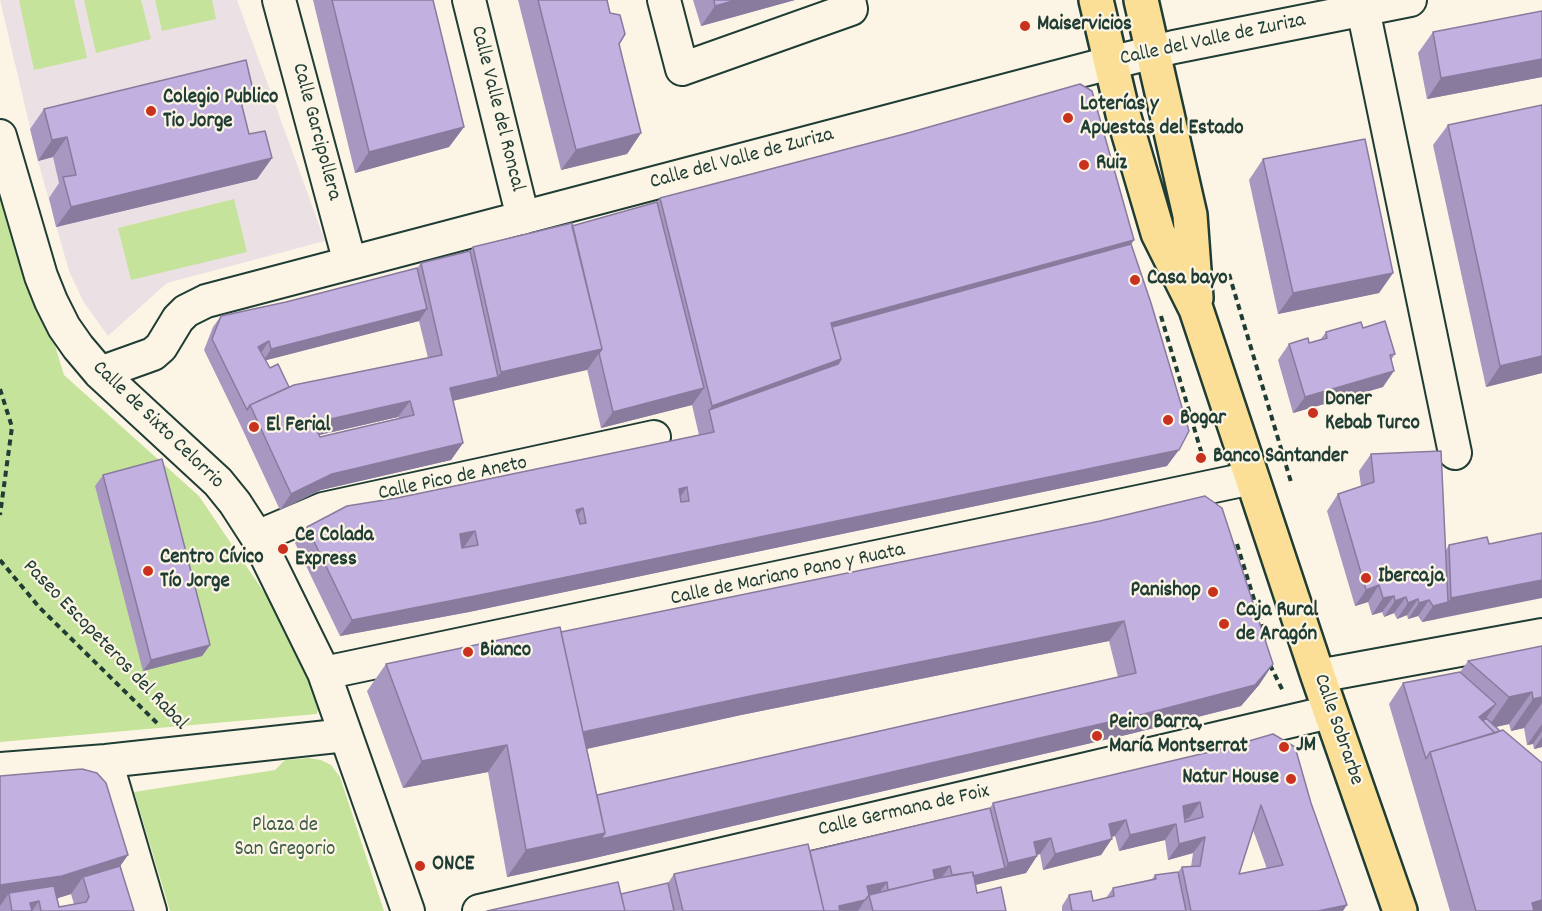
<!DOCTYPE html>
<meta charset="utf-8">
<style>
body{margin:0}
canvas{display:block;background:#fcf5e5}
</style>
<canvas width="1542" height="911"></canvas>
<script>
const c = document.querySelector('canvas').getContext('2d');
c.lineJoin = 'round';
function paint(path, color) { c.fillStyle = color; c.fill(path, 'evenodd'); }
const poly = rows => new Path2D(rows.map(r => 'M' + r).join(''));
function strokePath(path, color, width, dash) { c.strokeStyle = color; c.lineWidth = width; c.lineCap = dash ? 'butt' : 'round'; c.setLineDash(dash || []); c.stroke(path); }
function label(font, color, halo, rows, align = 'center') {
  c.font = font + ' Dekko,sans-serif'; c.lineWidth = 4.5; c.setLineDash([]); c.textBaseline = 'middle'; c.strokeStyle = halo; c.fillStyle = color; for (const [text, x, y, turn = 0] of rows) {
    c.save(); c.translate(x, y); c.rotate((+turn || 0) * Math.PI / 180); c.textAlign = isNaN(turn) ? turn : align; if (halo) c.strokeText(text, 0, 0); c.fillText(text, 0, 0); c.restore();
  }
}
paint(poly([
 [0,0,237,0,325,241,167,283,108,336,83,301,69,271,38,161]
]), '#ebe0e4');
paint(poly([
 [19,0,74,0,87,58,34,70],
 [84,0,141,0,151,39,96,53],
 [155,0,212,0,216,19,162,31],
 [0,166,64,375,199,496,307,656,322,688,317,714,0,742],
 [234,199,247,252,131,280,118,228],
 [309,758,321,760,331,765,340,777,384,911,170,911,134,792,275,770,285,760]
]), '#c6e39b');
const minor = poly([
 [279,0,350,263],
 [469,0,523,218],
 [664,0,682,69,851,9,849,0],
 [1363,9,1455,453],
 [0,136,41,276,51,301,64,327,78,347,100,373,218,482,235,503,257,537,324,673,408,911],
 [100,373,153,354,161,347,178,319,186,311,206,301,1110,63,1174,47,1410,0],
 [257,537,323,509,654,437],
 [324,673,1252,478],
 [1318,676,1542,635],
 [106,761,150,911],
 [0,769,106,761,346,735],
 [479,911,1330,712]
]);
const major = poly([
 [1096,0,1123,114,1158,233,1196,309,1318,676,1400,911],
 [1141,0,1190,215,1196,298]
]);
strokePath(minor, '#1f3d34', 36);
strokePath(major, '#1f3d34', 38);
strokePath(poly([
 [1229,274,1291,482],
 [1161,316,1203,458],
 [0,389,12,427,0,515],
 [1237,544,1265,635,1264,641],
 [0,560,39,607,158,724],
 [1270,665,1283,691]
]), '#1f3d34', 4, [6, 4.5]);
strokePath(minor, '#fcf5e5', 32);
strokePath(major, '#fbdf96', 33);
paint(poly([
 [313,0,433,0,464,127,449,147,355,173],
 [518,0,607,0,619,44,641,133,627,154,561,170],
 [693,0,795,0,701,26],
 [1542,11,1542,77,1427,99,1418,53,1433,32],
 [253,90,242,105,249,134,272,158,257,179,56,227,49,198,59,183,53,157,38,161,30,129,44,109],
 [1448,125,1542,373,1486,387,1433,145],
 [1263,159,1393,273,1379,293,1278,314,1249,180],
 [660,198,1134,240,1131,244,1167,466,469,612,340,636,295,543,307,527,397,498,699,435,692,405,601,428,587,369,453,401,463,443,451,460,321,490,280,510,239,422,204,350,213,327,221,316,286,302,417,268,421,263,470,251,473,247,572,226,657,202],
 [419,321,428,358,289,387,270,368,266,360],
 [398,417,399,418,320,437,320,435],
 [1363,328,1395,354,1391,360,1383,387,1293,413,1278,360,1289,344,1309,343,1321,339,1326,332],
 [1371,454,1446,550,1449,545,1489,544,1437,619,1422,622,1418,616,1408,619,1407,615,1397,619,1394,613,1384,617,1382,612,1372,615,1368,602,1355,606,1327,511,1338,494,1361,486,1359,471],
 [103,475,210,645,202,656,143,671,95,486],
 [1100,521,1273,664,1259,685,1241,706,1130,734,586,860,507,877,488,772,403,788,367,691,386,664,561,632],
 [1109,641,1118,677,597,795,587,749,741,715],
 [1542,646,1542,747,1534,749,1533,744,1527,745,1524,728,1511,731,1509,724,1495,727,1542,911,1450,911,1389,704,1403,683,1460,672,1468,661],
 [1218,750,1311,803,1343,911,1062,911,1062,906,1069,895,1093,901,1106,898,1113,888,1152,879,1155,875,1178,872,1182,867,1191,867,1193,853,1168,860,1165,840,1119,851,1115,836,1112,837,1101,855,1043,870,1040,854,1037,855,1037,856,1026,873,975,884,977,893,1006,911,487,911,621,894,668,883,674,874,810,851,990,808,993,803],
 [1253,830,1267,869,1239,874],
 [0,776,128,855,120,866,134,911,0,911],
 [71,894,74,904,59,907,57,898]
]), '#a797c1');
paint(poly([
 [736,0,795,0,701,26,715,6],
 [1542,59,1542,77,1427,99,1441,78],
 [253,90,238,111,239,94],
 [464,127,449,147,355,173,369,152],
 [641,133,627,154,561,170,576,150],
 [67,137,53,157,38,161,52,140],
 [272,158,257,179,56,227,71,207],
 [1134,240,1119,260,831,340,831,323],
 [1393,273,1379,293,1278,314,1293,293],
 [427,309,419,321,263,361,271,349],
 [269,341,261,353,258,347],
 [602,349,587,370,438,404,450,388,498,377,501,372],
 [1542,356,1542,373,1486,387,1500,366],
 [841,359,827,380,709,410,698,426,712,406],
 [1394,371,1383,387,1293,413,1305,397],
 [704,388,692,405,601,428,613,412],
 [410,401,398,417,301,439,313,423],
 [463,443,451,460,321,490,280,510,291,494,332,474],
 [1179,450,1167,466,469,612,340,636,352,620],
 [687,487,676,503,679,489],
 [583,508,571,525,576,510],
 [475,531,464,547,448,550,460,534],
 [1542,580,1542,598,1422,622,1433,606,1448,602,1451,598],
 [1379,585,1368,602,1355,606,1366,590],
 [1394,596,1382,612,1372,615,1383,598],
 [1406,597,1394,613,1384,617,1395,601],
 [1418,599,1407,615,1397,619,1408,603],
 [1429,600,1418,616,1408,619,1419,603],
 [1124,621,1109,641,741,715,563,754,577,734,755,695],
 [210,645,202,656,143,671,151,660],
 [1273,664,1259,685,1241,706,1130,734,586,860,507,877,526,850,605,833],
 [1532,692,1509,724,1487,729,1509,697],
 [1542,697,1542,703,1524,728,1511,731,1533,699],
 [1496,704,1482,724,1479,717],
 [1542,724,1542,731,1533,744,1527,745],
 [1542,737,1542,747,1534,749],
 [507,745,488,772,403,788,422,761],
 [1200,802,1189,818,1171,823,1183,806],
 [1126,820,1115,836,1098,840,1109,824],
 [1176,824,1165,840,1119,851,1130,835],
 [1205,837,1193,853,1168,860,1179,844],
 [1051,838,1040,854,1023,858,1034,842],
 [1112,839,1101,855,1043,870,1055,854],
 [128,855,109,882,83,877,71,894,43,903,39,901,32,911,9,893,0,906,0,885],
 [1037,856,1026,873,946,892,954,880,1005,868,1008,863],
 [950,866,942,877,925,881,933,870],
 [887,882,879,893,859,898,867,886],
 [865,900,858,911,835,911,839,906],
 [1542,900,1542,911,1526,911,1532,903],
 [1347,905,1343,911,1318,911]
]), '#887b9d');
const building = poly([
 [332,0,433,0,464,127,369,152,332,0],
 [538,0,607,0,610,13,620,15,625,34,619,44,641,133,576,150,538,0],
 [714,0,736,0,715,6,714,0],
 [1542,11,1542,59,1441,78,1433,32,1542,11],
 [246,60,253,90,239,94,249,134,265,131,272,158,71,207,63,177,76,175,67,137,52,140,44,109,246,60],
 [1080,84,1092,91,1134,240,831,323,841,359,712,406,660,198,908,133,1080,84],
 [1542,105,1542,356,1500,366,1448,125,1542,105],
 [1365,139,1393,273,1293,293,1263,159,1365,139],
 [657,202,704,388,613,412,599,353,602,349,572,226,657,202],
 [572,223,602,349,501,372,473,247,572,223],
 [1131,244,1151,303,1189,431,1179,450,480,595,352,620,307,527,347,506,397,498,714,432,709,410,838,364,841,359,832,327,1131,244],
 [687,487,689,501,681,502,679,489,687,487],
 [583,508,586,523,580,524,576,510,583,508],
 [475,531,478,545,462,548,460,534,475,531],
 [470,251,498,377,450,388,463,443,332,474,291,494,250,405,294,385,442,355,421,263,470,251],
 [410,401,414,415,320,437,313,423,410,401],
 [417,268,427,309,271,349,269,341,258,347,270,368,278,364,289,387,250,405,247,410,212,339,221,316,286,302,417,268],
 [1385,321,1395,354,1390,355,1394,371,1305,397,1289,344,1308,338,1309,343,1327,338,1326,332,1361,322,1363,328,1385,321],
 [1441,451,1448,602,1433,606,1429,600,1419,603,1418,599,1408,603,1406,597,1395,601,1394,596,1383,598,1379,585,1366,590,1338,494,1374,482,1371,454,1441,451],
 [162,459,210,645,151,660,103,475,162,459],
 [1205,496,1222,508,1273,664,1255,685,1144,714,601,839,605,833,597,795,1136,673,1124,621,755,695,583,732,561,632,1100,521,1205,496],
 [1542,533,1542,580,1451,598,1449,545,1487,537,1489,544,1542,533],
 [560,627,605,833,526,850,507,745,422,761,386,664,560,627],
 [1542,646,1542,697,1533,699,1532,692,1509,697,1468,661,1542,646],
 [1460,672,1496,704,1479,717,1495,733,1430,752,1426,759,1403,683,1460,672],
 [1486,718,1500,731,1495,733,1483,721,1486,718],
 [1503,730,1542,763,1542,900,1532,903,1534,911,1476,911,1430,752,1503,730],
 [1273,734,1295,747,1311,803,1347,905,1318,911,1191,911,1182,867,1200,866,1205,837,1179,844,1176,824,1130,835,1126,820,1109,824,1112,839,1055,854,1051,838,1034,842,1037,856,1008,863,993,803,1218,750,1273,734],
 [1200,802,1203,817,1185,822,1183,806,1200,802],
 [1261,805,1283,865,1239,874,1261,805],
 [82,769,97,773,106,783,128,855,62,876,0,885,0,776,82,769],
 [990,808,1005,868,973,876,973,872,952,875,950,866,933,870,935,879,888,890,887,882,867,886,869,895,865,900,839,906,840,911,824,911,810,851,990,808],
 [808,844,824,911,683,911,674,874,808,844],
 [120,866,134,911,41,911,39,901,30,903,32,911,12,911,9,893,54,886,59,907,86,902,89,897,83,877,120,866],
 [973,872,977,893,1001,887,1006,911,873,911,869,895,939,878,973,872],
 [1178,872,1186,911,1072,911,1069,895,1091,891,1093,901,1114,896,1113,888,1156,879,1155,875,1178,872],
 [618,882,625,911,487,911,618,882],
 [668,883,674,911,625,911,621,894,668,883]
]);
paint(building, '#c2b0e0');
strokePath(building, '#887b9d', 1.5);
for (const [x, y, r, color] of [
 [1025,26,6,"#c8321e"],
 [151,111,6,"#c8321e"],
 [1068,118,6,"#c8321e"],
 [1084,165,6,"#c8321e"],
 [1135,280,6,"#c8321e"],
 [1313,413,6,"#c8321e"],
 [1168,420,6,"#c8321e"],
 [254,427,6,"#c8321e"],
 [1201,458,6,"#c8321e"],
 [283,549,6,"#c8321e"],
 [148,571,6,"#c8321e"],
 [1366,578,6,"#c8321e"],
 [1213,592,6,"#c8321e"],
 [1224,624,6,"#c8321e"],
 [468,652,6,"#c8321e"],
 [1097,736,6,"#c8321e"],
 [1284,747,6,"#c8321e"],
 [1291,779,6,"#c8321e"],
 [420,866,6,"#c8321e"]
]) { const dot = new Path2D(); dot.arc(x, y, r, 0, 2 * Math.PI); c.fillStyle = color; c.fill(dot); strokePath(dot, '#fcf5e5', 2); }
label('bold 21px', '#1f3d34', '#fcf5e5', [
 ["Maiservicios",1037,26],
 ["Colegio Publico",163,99],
 ["Tio Jorge",163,123],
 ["Loterías y",1080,106],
 ["Apuestas del Estado",1080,130],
 ["Ruiz",1096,165],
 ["Casa bayo",1147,280],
 ["Doner",1325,401],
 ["Kebab Turco",1325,425],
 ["Bogar",1180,420],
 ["El Ferial",266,427],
 ["Banco Santander",1213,458],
 ["Ce Colada",295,537],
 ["Express",295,561],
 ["Centro Cívico",160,559],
 ["Tío Jorge",160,583],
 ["Ibercaja",1378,578],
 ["Panishop",1201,592,"right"],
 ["Caja Rural",1236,612],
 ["de Aragón",1236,636],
 ["Bianco",480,652],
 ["Peiro Barra,",1109,724],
 ["María Montserrat",1109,748],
 ["JM",1296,747],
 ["Natur House",1279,779,"right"],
 ["ONCE",432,866]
], 'left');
label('21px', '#1f3d34', '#fcf5e5', [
 ["Calle del Valle de Zuriza",1213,41,-12],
 ["Calle Valle del Roncal",496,109,76],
 ["Calle Garcipollera",315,132,75],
 ["Calle del Valle de Zuriza",742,160,-15],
 ["Calle de Sixto Celorrio",157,426,44],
 ["Calle Pico de Aneto",453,480,-12],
 ["Calle de Mariano Pano y Ruata",788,576,-12],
 ["Paseo Escopeteros del Rabal",104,646,46],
 ["Calle Sobrarbe",1337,730,71],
 ["Calle Germana de Foix",904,812,-13]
]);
label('21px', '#405e49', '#fcf5e5', [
 ["Plaza de",285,827],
 ["San Gregorio",285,851]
]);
</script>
